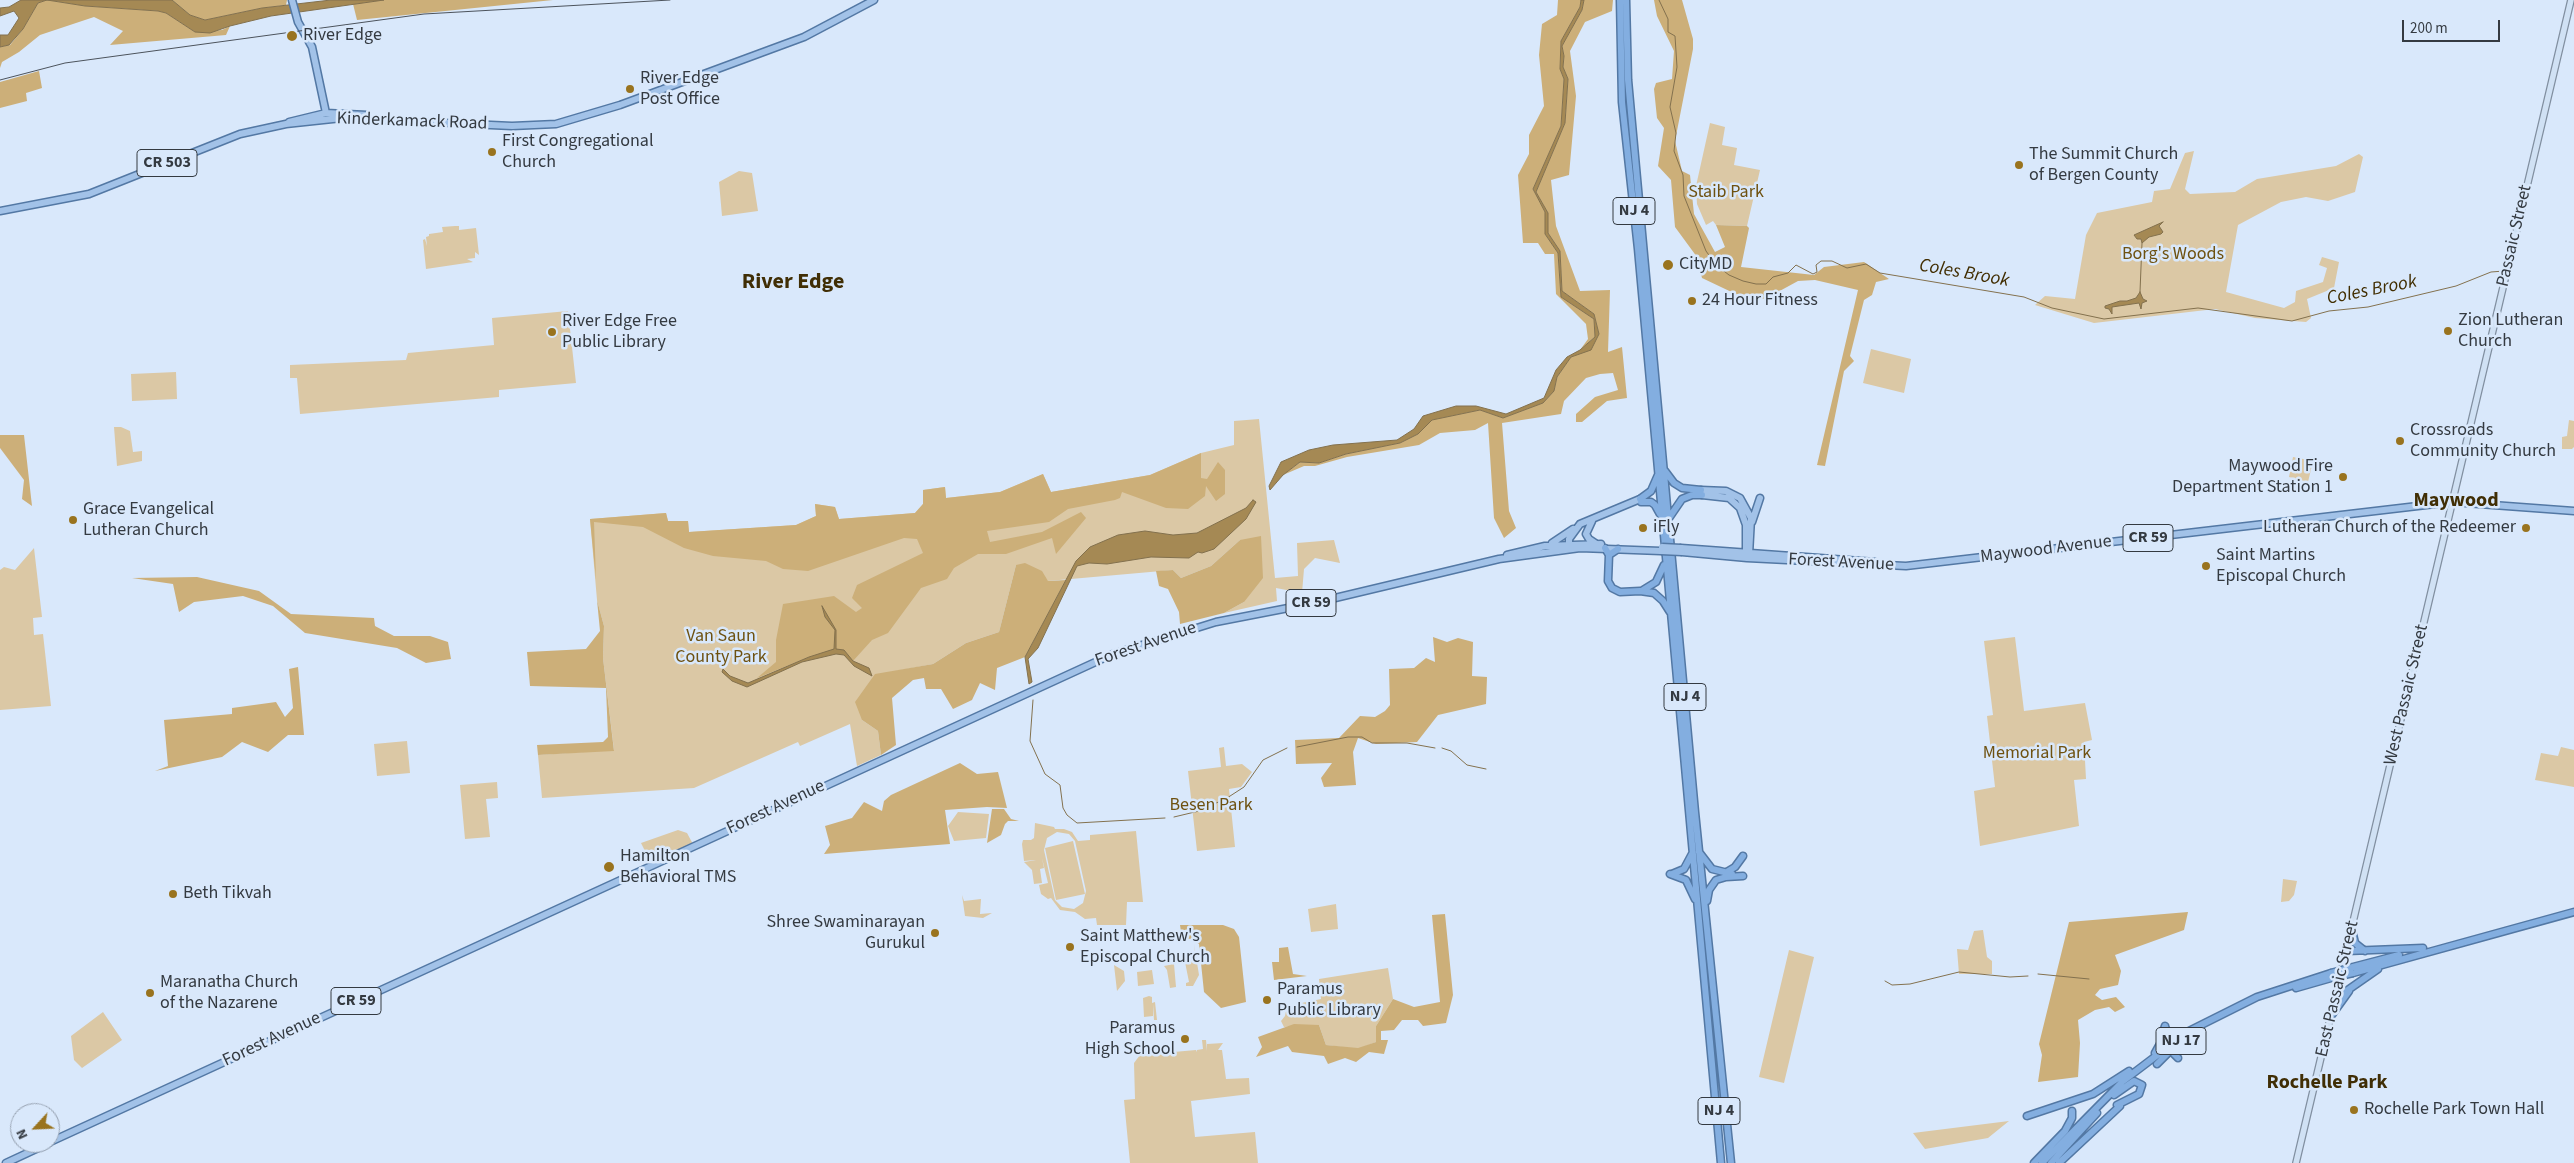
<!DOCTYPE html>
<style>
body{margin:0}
#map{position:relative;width:2574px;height:1163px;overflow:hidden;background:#d9e8fb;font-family:"Source Sans 3",sans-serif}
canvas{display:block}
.north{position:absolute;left:10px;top:1103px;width:50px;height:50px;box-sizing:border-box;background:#d9e8fb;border:1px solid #97a2b1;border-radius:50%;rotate:245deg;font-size:14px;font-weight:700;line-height:20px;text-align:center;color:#343a41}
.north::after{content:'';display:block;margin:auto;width:18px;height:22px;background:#99731e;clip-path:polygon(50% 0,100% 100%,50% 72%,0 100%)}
.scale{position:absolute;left:2402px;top:20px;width:98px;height:22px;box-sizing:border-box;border:2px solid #343a41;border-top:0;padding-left:6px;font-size:15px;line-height:18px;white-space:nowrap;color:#343a41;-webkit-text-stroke:4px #d9e8fb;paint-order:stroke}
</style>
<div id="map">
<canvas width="2574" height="1163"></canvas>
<div class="north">N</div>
<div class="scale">200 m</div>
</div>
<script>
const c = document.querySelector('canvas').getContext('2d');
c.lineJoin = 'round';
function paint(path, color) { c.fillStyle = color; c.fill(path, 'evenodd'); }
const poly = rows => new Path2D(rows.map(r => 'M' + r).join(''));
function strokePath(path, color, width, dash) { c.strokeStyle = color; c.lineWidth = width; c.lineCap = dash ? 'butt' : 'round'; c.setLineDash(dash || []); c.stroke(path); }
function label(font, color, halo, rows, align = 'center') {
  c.font = font + ' "Source Sans 3",sans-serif'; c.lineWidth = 5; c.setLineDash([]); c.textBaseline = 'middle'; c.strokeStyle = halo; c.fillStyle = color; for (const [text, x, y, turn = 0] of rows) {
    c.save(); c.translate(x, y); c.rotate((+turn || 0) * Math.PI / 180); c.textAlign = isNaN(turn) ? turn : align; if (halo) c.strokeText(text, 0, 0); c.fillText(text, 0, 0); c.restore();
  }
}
paint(poly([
 [1710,123,1725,127,1722,145,1737,148,1734,165,1760,170,1747,226,1716,225,1713,221,1706,225,1697,204,1696,186],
 [2194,151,2185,189,2190,194,2235,192,2257,179,2336,166,2359,154,2363,157,2355,192,2328,201,2306,197,2281,202,2238,225,2226,292,2284,308,2295,302,2296,291,2323,282,2327,268,2319,265,2322,257,2339,262,2334,288,2307,299,2311,318,2306,322,2255,318,2215,309,2094,323,2035,305,2045,296,2075,299,2086,235,2097,213,2152,202,2154,191,2170,189,2185,153],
 [739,171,752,173,758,211,722,216,719,182],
 [455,226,459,226,459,230,476,228,479,255,475,252,475,258,467,259,473,262,426,269,423,240,425,239,427,246,426,237,429,236,429,234,443,232,442,227,455,226,456,231],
 [568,311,576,383,499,390,499,397,300,414,297,378,290,378,290,365,406,360,408,353,494,345,492,318],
 [1871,349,1911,359,1904,393,1863,383],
 [176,372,177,399,132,401,131,374],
 [1259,419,1275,578,1298,576,1297,543,1334,540,1340,563,1315,558,1304,569,1302,593,1276,588,1277,601,1224,613,1244,602,1240,540,1211,566,1181,578,1173,570,1048,581,1016,565,999,632,966,643,933,664,875,675,862,720,878,731,881,755,857,766,850,724,800,746,798,742,694,788,542,798,538,755,614,750,603,658,604,626,597,600,590,519,666,513,668,521,688,521,689,532,796,525,816,516,815,504,835,507,839,519,915,513,923,504,923,490,945,487,946,498,1000,492,1043,474,1051,492,1150,475,1201,453,1234,445,1234,421],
 [2569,420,2574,421,2574,447,2572,449,2562,449,2562,437,2567,436],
 [114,427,121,427,130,431,133,452,142,451,142,461,117,466],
 [2293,457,2313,461,2308,482,2289,477],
 [34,548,42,617,33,618,34,635,43,634,51,706,0,710,0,570,4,567,15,570],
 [2015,637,2024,711,2085,703,2092,740,2084,742,2086,779,2074,780,2079,826,1980,846,1974,791,1995,787,1987,716,1993,715,1984,641],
 [407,741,410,773,377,776,374,744],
 [1224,747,1226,766,1242,764,1252,772,1241,787,1229,789,1235,847,1197,851,1188,771,1221,767,1219,748],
 [2561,747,2574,750,2574,787,2535,780,2541,753,2558,756],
 [497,782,498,798,486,799,490,837,465,839,460,785],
 [958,812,989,814,986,838,954,841,948,826],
 [1035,823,1054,827,1055,829,1064,829,1072,832,1078,841,1090,840,1090,835,1136,831,1143,902,1127,902,1126,925,1097,925,1096,918,1085,919,1075,912,1060,910,1051,898,1048,899,1041,894,1039,885,1048,883,1042,858,1044,868,1040,869,1042,883,1034,884,1032,870,1024,862,1036,860,1024,861,1022,844,1023,840,1031,840,1034,838],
 [1057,832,1069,834,1075,841,1086,891,1083,903,1074,909,1062,907,1055,900,1044,850,1047,838],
 [678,830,687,833,694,846,652,865,641,843],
 [1073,841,1085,894,1056,900,1045,848],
 [2283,879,2297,881,2294,895,2289,901,2281,902],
 [962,895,964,901,981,899,980,914,992,913,983,918,965,916],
 [1336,904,1338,929,1311,932,1308,909],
 [1983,930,1987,957,1992,961,1992,974,1959,974,1957,949,1968,950,1974,931],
 [1194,944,1199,975,1193,986,1186,986,1186,983,1189,982,1185,962,1196,961],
 [1789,950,1814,957,1784,1083,1759,1077],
 [1174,964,1176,987,1170,988,1167,970,1164,966],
 [1114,965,1124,971,1125,981,1117,991],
 [1388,968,1393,999,1376,1026,1376,1042,1358,1049,1326,1045,1319,1025,1284,1027,1281,1021,1285,1016,1287,1006,1321,999,1319,979],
 [1152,970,1154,984,1138,986,1137,972],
 [1149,996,1152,997,1152,1003,1155,1002,1157,1020,1154,1020,1153,1004,1153,1016,1144,1017,1143,998],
 [103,1012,122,1040,82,1068,74,1060,71,1036],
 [1202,1040,1206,1040,1207,1051,1207,1044,1223,1043,1218,1050,1222,1050,1226,1079,1249,1078,1250,1094,1191,1101,1195,1137,1255,1132,1258,1163,1130,1163,1124,1100,1135,1099,1134,1063,1140,1055,1196,1050,1197,1052,1197,1050,1203,1049],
 [2009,1121,1988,1138,1925,1149,1913,1133]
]), '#dbc8a5');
paint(poly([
 [47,0,85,6,158,11,166,13,195,32,222,30,230,26,226,35,110,45,123,31,94,17,40,35,19,52,2,62,0,68,0,47,10,45,23,29,38,3],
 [172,0,287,0,286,5,262,8,205,20,190,15],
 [384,0,553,0,357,20,353,4],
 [1558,0,1581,0,1580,7,1561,41,1560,69,1564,79,1561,126,1533,189,1545,212,1545,234,1558,253,1561,297,1594,319,1595,337,1580,350,1588,339,1586,324,1556,294,1554,254,1545,254,1538,243,1523,243,1518,175,1529,154,1529,135,1544,106,1539,55,1542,24,1557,15],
 [1584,0,1613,0,1612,11,1585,22,1570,51,1576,96,1569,175,1551,180,1556,226,1580,291,1610,290,1608,352,1622,347,1627,398,1607,401,1582,422,1576,422,1576,414,1595,397,1618,390,1613,373,1600,374,1586,378,1564,401,1561,414,1502,423,1509,511,1516,528,1504,538,1494,518,1488,423,1475,430,1440,433,1419,445,1347,457,1315,466,1304,466,1283,475,1300,462,1319,463,1346,454,1400,443,1418,434,1431,420,1480,410,1503,418,1543,403,1554,391,1557,377,1571,357,1591,349,1599,334,1594,314,1562,291,1560,251,1548,233,1548,213,1536,192,1565,123,1568,79,1563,67,1564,56,1562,46,1582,10],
 [1654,0,1682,0,1693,39,1693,49,1675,141,1682,171,1690,175,1694,214,1715,252,1725,247,1716,225,1747,226,1749,228,1741,267,1814,275,1824,267,1864,262,1889,279,1876,282,1872,295,1864,300,1850,356,1854,361,1844,371,1825,466,1817,465,1858,290,1815,280,1798,281,1765,299,1742,297,1702,278,1697,257,1675,227,1671,180,1658,166,1664,128,1657,118,1654,89,1656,83,1672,79,1674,51,1657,16],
 [39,71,42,88,26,93,27,101,0,108,0,82],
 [0,435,24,435,32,506,22,499,24,480,0,448],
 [1201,453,1201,478,1207,479,1218,462,1225,470,1225,494,1216,501,1206,486,1205,496,1188,509,1166,508,1122,492,1120,498,1115,500,1068,509,1049,522,987,531,990,542,1042,532,1081,512,1086,518,1056,554,1052,538,1006,554,978,554,954,568,947,579,921,588,888,633,872,640,853,661,842,652,809,657,757,678,776,662,776,640,783,604,834,596,856,612,862,608,852,598,857,585,923,553,917,539,904,538,808,571,783,569,766,561,713,556,684,548,643,527,594,522,596,580,590,519,666,513,668,521,688,521,689,532,796,525,816,516,815,504,835,507,839,519,915,513,923,504,923,490,945,487,946,498,1000,492,1043,474,1051,492,1150,475],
 [1261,536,1263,578,1244,602,1224,613,1180,624,1179,612,1168,589,1159,586,1156,571,1173,570,1181,578,1211,566,1240,540],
 [1025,563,1042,571,1048,581,1066,580,1025,657,997,668,995,690,980,683,972,700,953,709,941,689,926,689,924,678,913,680,892,698,896,745,881,755,878,731,862,720,855,702,875,674,933,664,966,643,999,632,1016,565],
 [197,577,259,591,291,614,374,618,375,626,394,636,430,636,448,642,451,659,426,663,397,648,305,633,273,606,243,596,194,602,179,612,173,584,132,578],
 [597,600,604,626,603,658,614,751,538,755,537,745,603,742,608,737,606,688,530,686,527,652,586,649,600,631],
 [1433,637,1447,642,1458,638,1473,642,1472,676,1487,677,1486,704,1438,715,1417,742,1376,744,1358,738,1353,752,1356,785,1324,787,1321,778,1332,763,1296,764,1295,740,1339,738,1360,716,1375,717,1385,711,1390,705,1389,669,1414,668,1426,658,1435,662],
 [298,667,304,735,288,735,268,752,242,742,222,757,155,771,168,766,164,720,232,714,232,708,276,702,285,717,293,708,289,669],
 [960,763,977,774,998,772,1007,808,987,807,945,810,950,844,824,854,830,845,825,826,852,818,864,802,882,811,884,801,891,795],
 [992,809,1004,809,1011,819,1019,821,1008,821,1005,824,1001,835,987,843],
 [2188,912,2184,930,2115,955,2121,971,2118,985,2100,989,2095,995,2102,1000,2116,997,2125,1007,2115,1012,2109,1007,2095,1010,2078,1020,2080,1043,2078,1077,2038,1082,2042,1055,2039,1044,2069,922],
 [1445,914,1453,995,1446,1023,1423,1026,1418,1020,1402,1020,1394,1030,1381,1031,1381,1040,1388,1040,1384,1054,1369,1052,1356,1062,1345,1058,1328,1064,1324,1056,1292,1052,1288,1046,1256,1057,1262,1047,1258,1037,1294,1024,1319,1025,1326,1045,1358,1048,1376,1042,1376,1026,1393,999,1414,1007,1440,1002,1432,915],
 [1180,925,1223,925,1234,929,1239,937,1246,1002,1221,1008,1204,992,1199,944,1191,939,1182,938],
 [1288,947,1293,974,1307,976,1274,980,1272,962,1279,962,1279,948]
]), '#ccaf79');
const water = poly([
 [21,0,172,0,190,15,205,20,262,8,331,0,384,0,271,16,230,26,210,33,195,32,166,13,158,11,85,6,47,0,38,3,23,29,9,45,0,47,0,35,8,35,19,18,14,11,0,16,0,8,9,7,21,0],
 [1581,0,1584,0,1582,10,1562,46,1564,56,1563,67,1568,79,1565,123,1536,192,1548,213,1548,233,1560,251,1562,291,1594,314,1599,334,1591,350,1571,357,1557,377,1554,391,1543,403,1503,418,1480,410,1432,420,1418,434,1400,443,1346,454,1319,463,1300,462,1283,475,1270,490,1269,486,1281,462,1309,450,1333,445,1397,440,1414,429,1423,416,1456,406,1476,406,1506,414,1544,398,1556,370,1567,357,1580,350,1595,337,1594,319,1561,297,1558,253,1545,234,1545,212,1533,189,1561,126,1564,79,1560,69,1561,41,1580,7,1581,0],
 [2163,222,2159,226,2163,232,2161,234,2149,237,2142,243,2141,239,2137,239,2134,235,2163,222],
 [2140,292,2143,299,2147,301,2142,303,2141,309,2139,303,2112,307,2112,314,2109,309,2105,308,2105,306,2120,301,2127,301,2136,298,2140,292],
 [1253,500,1256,502,1246,519,1214,549,1202,553,1198,552,1189,558,1151,557,1107,564,1089,563,1077,566,1038,648,1028,659,1032,682,1029,684,1025,657,1076,561,1090,547,1118,535,1145,531,1173,535,1197,533,1246,508,1253,500],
 [822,606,836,630,836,649,844,650,853,661,869,668,872,676,854,666,844,655,836,654,802,662,747,687,732,681,722,672,723,669,730,676,748,683,809,657,834,649,835,630,825,617,822,606]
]);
paint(water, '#a58954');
strokePath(water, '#83714e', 1);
strokePath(poly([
 [1659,0,1668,19,1668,32,1675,36,1677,67,1670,107,1676,133,1674,151,1683,175,1684,196,1706,251,1716,265,1729,275,1743,281,1756,284,1766,284,1773,277,1788,273,1796,265,1813,274,1817,272,1816,265,1821,261,1832,261,1847,268,1866,264,1880,273,2024,297,2052,308,2104,319,2198,308,2292,321,2329,311,2368,307,2456,286,2491,272,2504,271],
 [2140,292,2142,243],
 [1033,700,1030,741,1045,774,1060,785,1063,808,1067,815,1077,823,1165,818],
 [1297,747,1348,737,1362,737,1372,743,1407,743,1435,748],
 [1442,748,1451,751,1467,765,1486,769],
 [1174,817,1199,811,1227,798,1244,787,1263,760,1287,748],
 [2038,974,2089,979],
 [1885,981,1892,985,1910,984,1959,972,2010,977,2028,976]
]), '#83714e', 1);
const secondary = poly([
 [2296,1163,2571,0]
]);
const primary = poly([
 [292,0,298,22,312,47,326,113],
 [289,122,326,113,367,115],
 [0,211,89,194,240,134,286,124,342,118,512,126,556,124,620,105,804,37,874,0],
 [1701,490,1726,491,1740,498,1751,518,1749,555],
 [1702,495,1729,498,1740,508,1746,525,1746,555],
 [1592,521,1586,534,1589,539,1595,543],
 [1752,522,1760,498],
 [1552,543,1573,529],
 [1569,547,1569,539,1580,524,1640,499],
 [1681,548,1875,562],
 [1682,552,1747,558,1906,566,2452,502,2574,511],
 [1507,555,1545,546,1601,544],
 [50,1142,1113,654,1216,622,1314,603,1499,559,1580,548,1661,551],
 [6,1163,49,1143]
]);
const trunk = poly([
 [1620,0,1622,102,1638,249,1721,1163],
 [1626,0,1628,80,1695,812,1731,1163],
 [1665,471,1674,483,1682,488,1701,490],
 [1640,499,1651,491,1658,475],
 [1641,502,1651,502,1655,505,1660,514],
 [1669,518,1682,499,1692,495,1702,495],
 [1605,548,1609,555,1608,581,1612,588,1620,592,1640,591,1654,593,1663,601,1670,612],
 [1609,555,1618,549],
 [1643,590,1656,582,1664,565],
 [1699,852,1712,869,1732,874],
 [1725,873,1735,867,1743,856],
 [1670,874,1686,880,1695,899],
 [1672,874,1684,869,1692,854],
 [1707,901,1709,890,1716,880,1726,877,1743,876],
 [2352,930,2355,943,2365,951],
 [2347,951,2423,948],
 [2353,967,2399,955],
 [2353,973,2574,912],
 [2296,988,2331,978],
 [2338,990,2345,992,2378,969],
 [2331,1016,2349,991],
 [2165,1027,2170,1036,2180,1034],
 [2175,1047,2174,1054,2178,1058],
 [2155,1053,2160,1044,2165,1026],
 [2157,1064,2177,1044],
 [2114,1095,2134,1081,2142,1085,2139,1094,2117,1105],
 [2027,1116,2093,1094,2129,1071],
 [2034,1163,2065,1131,2072,1118,2072,1111],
 [2042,1163,2123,1081,2189,1031,2257,997,2331,973],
 [2051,1163,2097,1113],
 [2059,1163,2120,1106]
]);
strokePath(secondary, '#818fa0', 8);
strokePath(primary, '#5378a4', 9);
strokePath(trunk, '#5378a4', 9);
strokePath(secondary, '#d0e1f4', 5.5);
strokePath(primary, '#a2c2e8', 6);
strokePath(trunk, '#83aee0', 6);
strokePath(poly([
 [0,80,65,63,424,14,670,0]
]), '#4c535c', 1);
const primaryBridge = poly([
 [1662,547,1681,548],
 [1661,551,1682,552]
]);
const trunkBridge = poly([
 [2331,973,2353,967],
 [2331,978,2353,973]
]);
strokePath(primaryBridge, '#5378a4', 9, []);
strokePath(trunkBridge, '#5378a4', 9, []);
strokePath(primaryBridge, '#a2c2e8', 6);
strokePath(trunkBridge, '#83aee0', 6);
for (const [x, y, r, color] of [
 [292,36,6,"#99731e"],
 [630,89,5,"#99731e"],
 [492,152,5,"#99731e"],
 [2019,165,5,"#99731e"],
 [1668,265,6,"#99731e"],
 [1692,301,5,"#99731e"],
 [2448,331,5,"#99731e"],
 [552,332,5,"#99731e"],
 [2400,441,5,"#99731e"],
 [2343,477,5,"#99731e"],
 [73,520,5,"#99731e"],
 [1643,528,5,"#99731e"],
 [2526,528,5,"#99731e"],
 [2206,566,5,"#99731e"],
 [609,867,6,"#99731e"],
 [173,894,5,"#99731e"],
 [935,933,5,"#99731e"],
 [1070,947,5,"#99731e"],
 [150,993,5,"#99731e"],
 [1267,1000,5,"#99731e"],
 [1185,1039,5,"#99731e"],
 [2354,1110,5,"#99731e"]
]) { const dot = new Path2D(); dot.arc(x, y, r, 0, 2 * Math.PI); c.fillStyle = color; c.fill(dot); strokePath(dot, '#d9e8fb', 2); }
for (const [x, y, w] of [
 [167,163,60],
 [1634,211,42],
 [2148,538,50],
 [1311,603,50],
 [1685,697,42],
 [356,1001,50],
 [2181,1041,50],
 [1719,1111,42]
]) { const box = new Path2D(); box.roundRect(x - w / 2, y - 13.5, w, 27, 4); c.fillStyle = '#d9e8fb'; c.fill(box); strokePath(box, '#343a41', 1); }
label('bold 16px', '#343a41', null, [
 ["CR 503",167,163],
 ["NJ 4",1634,211],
 ["CR 59",2148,538],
 ["CR 59",1311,603],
 ["NJ 4",1685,697],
 ["CR 59",356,1001],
 ["NJ 17",2181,1041],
 ["NJ 4",1719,1111]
]);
label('18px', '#343a41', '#d9e8fb', [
 ["River Edge",303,36],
 ["River Edge",640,79],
 ["Post Office",640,100],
 ["First Congregational",502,142],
 ["Church",502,163],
 ["The Summit Church",2029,155],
 ["of Bergen County",2029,176],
 ["CityMD",1679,265],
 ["24 Hour Fitness",1702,301],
 ["Zion Lutheran",2458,321],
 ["Church",2458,342],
 ["River Edge Free",562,322],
 ["Public Library",562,343],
 ["Crossroads",2410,431],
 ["Community Church",2410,452],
 ["Maywood Fire",2333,467,"right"],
 ["Department Station 1",2333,488,"right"],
 ["Grace Evangelical",83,510],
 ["Lutheran Church",83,531],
 ["iFly",1653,528],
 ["Lutheran Church of the Redeemer",2516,528,"right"],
 ["Saint Martins",2216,556],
 ["Episcopal Church",2216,577],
 ["Hamilton",620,857],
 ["Behavioral TMS",620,878],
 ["Beth Tikvah",183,894],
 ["Shree Swaminarayan",925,923,"right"],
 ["Gurukul",925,944,"right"],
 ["Saint Matthew's",1080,937],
 ["Episcopal Church",1080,958],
 ["Maranatha Church",160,983],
 ["of the Nazarene",160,1004],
 ["Paramus",1277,990],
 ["Public Library",1277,1011],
 ["Paramus",1175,1029,"right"],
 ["High School",1175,1050,"right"],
 ["Rochelle Park Town Hall",2364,1110]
], 'left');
label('18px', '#343a41', '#d9e8fb', [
 ["Kinderkamack Road",412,122,2],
 ["Passaic Street",2515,236,-77],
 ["Maywood Avenue",2046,550,-7],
 ["Forest Avenue",1841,563,3],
 ["Forest Avenue",1146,645,-19],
 ["West Passaic Street",2407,695,-77],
 ["Forest Avenue",776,808,-25],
 ["East Passaic Street",2338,989,-77],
 ["Forest Avenue",272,1040,-25]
]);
label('18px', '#6e5110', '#d9e8fb', [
 ["Staib Park",1726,193],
 ["Borg's Woods",2173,255],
 ["Van Saun",721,637],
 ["County Park",721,658],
 ["Memorial Park",2037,754],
 ["Besen Park",1211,806]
]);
label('italic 19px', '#412d00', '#d9e8fb', [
 ["Coles Brook",1964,274,10],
 ["Coles Brook",2372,291,-11]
]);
label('bold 20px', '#402e05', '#d9e8fb', [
 ["Maywood",2456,502],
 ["Rochelle Park",2327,1084]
]);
label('bold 22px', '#402e05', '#d9e8fb', [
 ["River Edge",793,283]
]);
</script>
